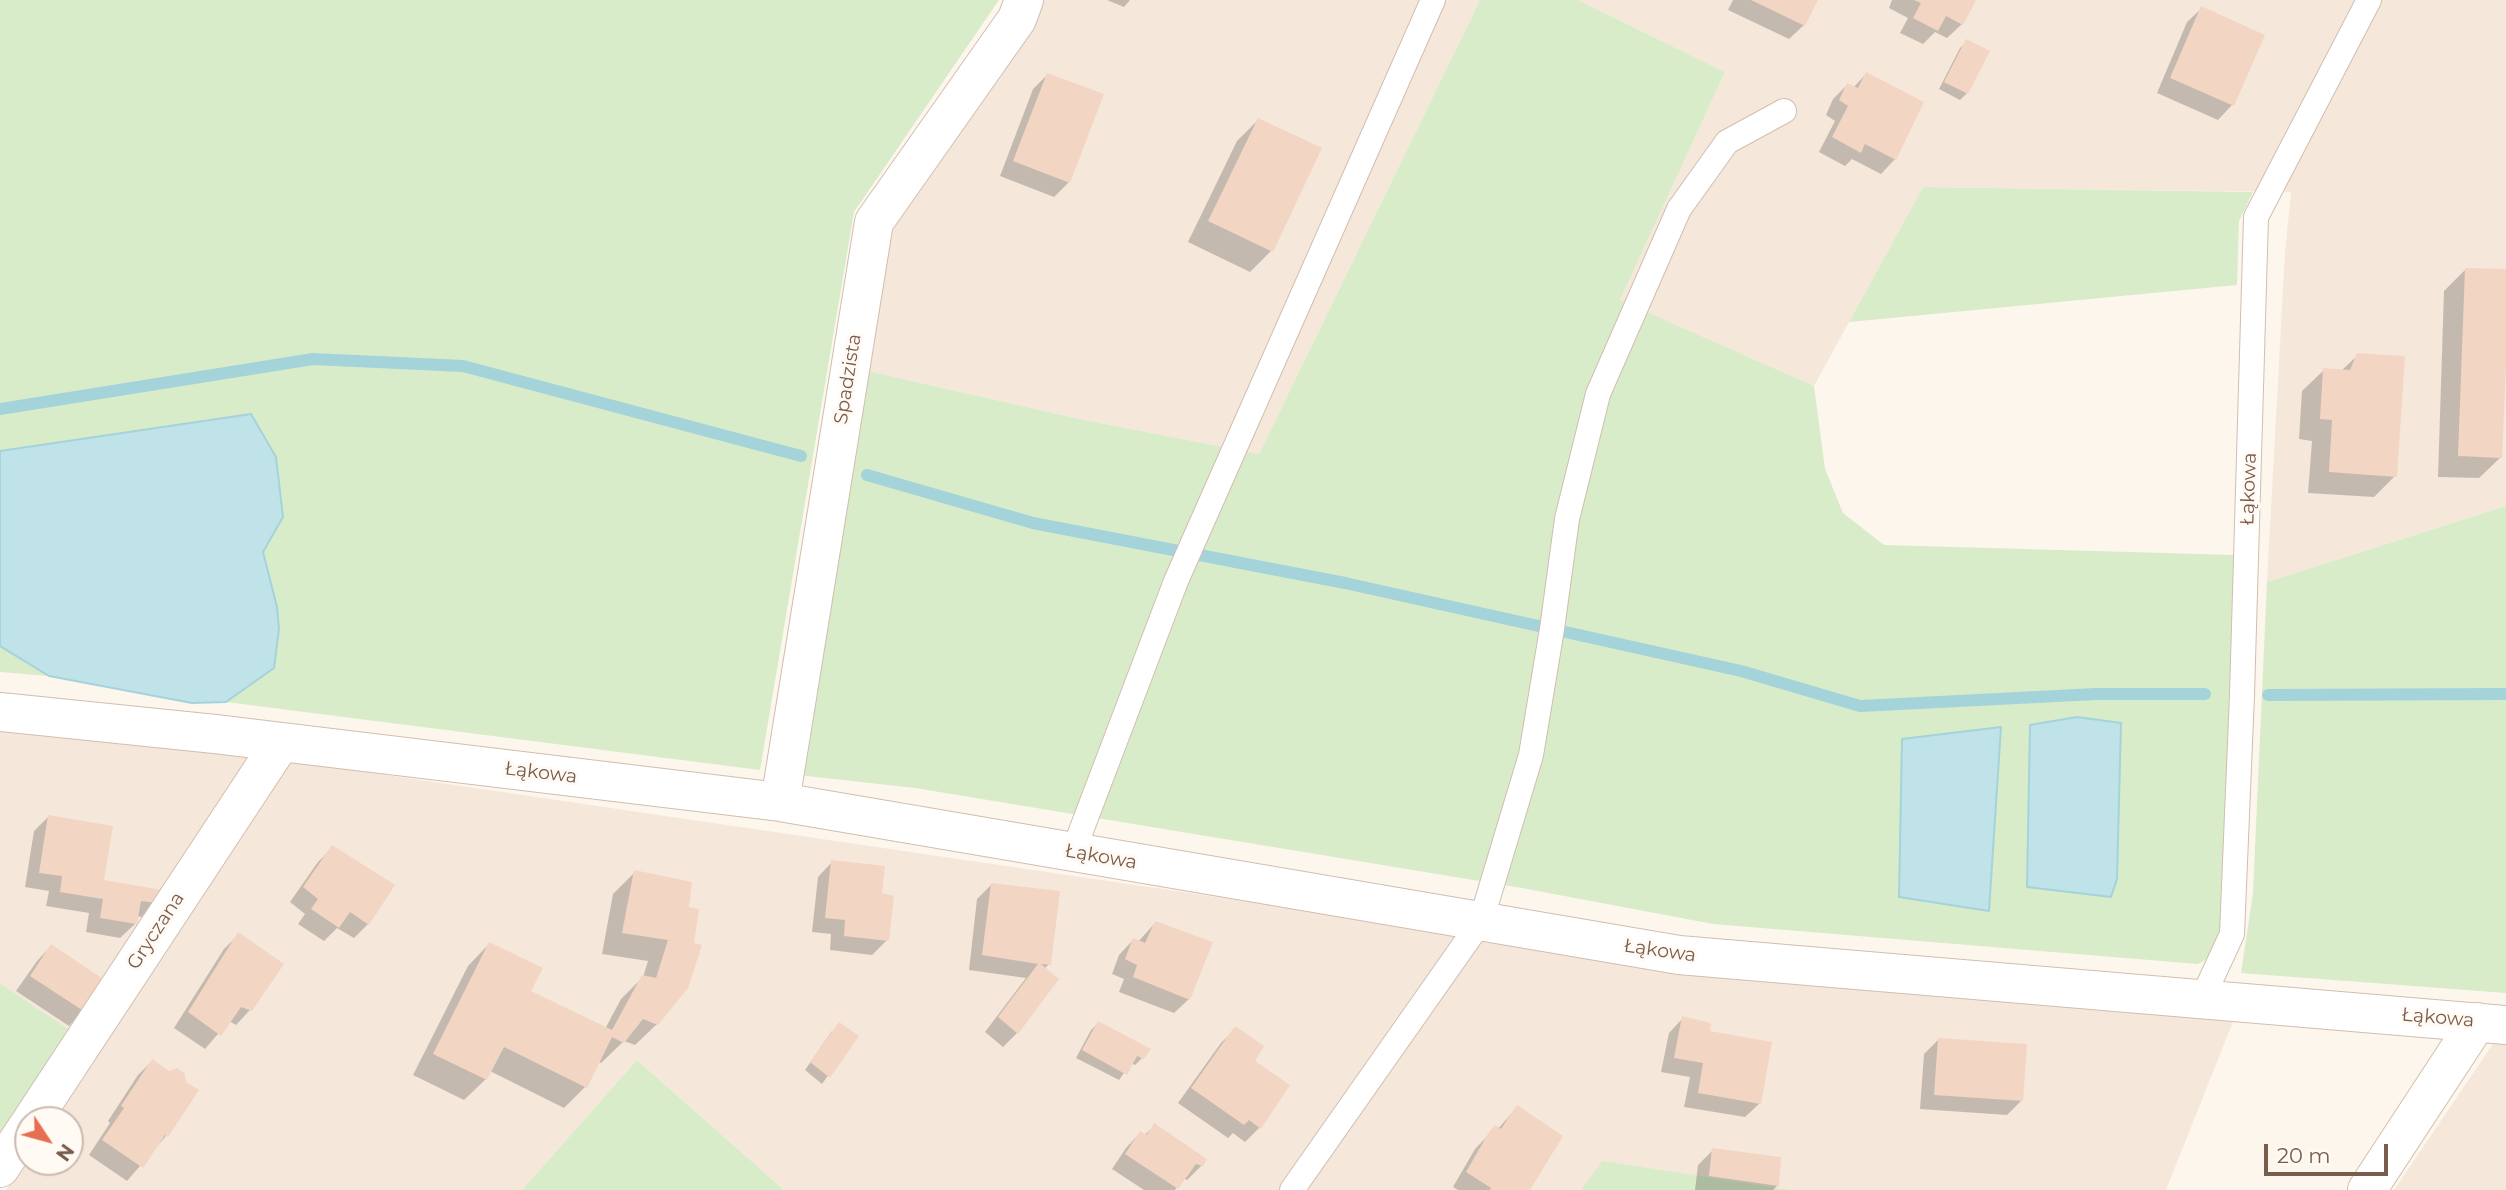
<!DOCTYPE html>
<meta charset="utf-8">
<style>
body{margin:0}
#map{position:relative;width:2506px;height:1190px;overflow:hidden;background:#fdf6ec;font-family:Montserrat,sans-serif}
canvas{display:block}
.north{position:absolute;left:14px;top:1106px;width:70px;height:70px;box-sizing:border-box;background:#fffaf3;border:2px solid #cabbb1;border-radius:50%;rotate:126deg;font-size:19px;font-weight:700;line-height:28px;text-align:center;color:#7a5c4d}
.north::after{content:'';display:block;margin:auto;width:24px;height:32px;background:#e76f51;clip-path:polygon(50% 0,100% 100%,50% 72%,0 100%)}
.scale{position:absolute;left:2264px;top:1144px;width:124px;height:32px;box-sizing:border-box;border:4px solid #7a5c4d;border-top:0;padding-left:9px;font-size:21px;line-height:24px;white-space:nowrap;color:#7a5c4d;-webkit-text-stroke:5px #fffaf3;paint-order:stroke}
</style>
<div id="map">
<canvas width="2506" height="1190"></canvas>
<div class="north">N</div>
<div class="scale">20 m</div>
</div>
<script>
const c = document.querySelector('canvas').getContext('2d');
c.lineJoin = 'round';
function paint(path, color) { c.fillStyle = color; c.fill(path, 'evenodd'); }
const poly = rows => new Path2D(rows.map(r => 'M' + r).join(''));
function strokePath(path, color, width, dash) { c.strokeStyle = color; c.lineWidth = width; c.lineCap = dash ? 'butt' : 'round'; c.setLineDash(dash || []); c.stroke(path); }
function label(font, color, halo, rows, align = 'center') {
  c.font = font + ' Montserrat,sans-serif'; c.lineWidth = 6; c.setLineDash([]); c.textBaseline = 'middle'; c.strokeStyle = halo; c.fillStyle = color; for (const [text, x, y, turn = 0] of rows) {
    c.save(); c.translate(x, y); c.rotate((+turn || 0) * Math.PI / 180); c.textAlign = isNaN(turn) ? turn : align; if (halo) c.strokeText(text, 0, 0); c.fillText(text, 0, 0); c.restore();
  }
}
paint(poly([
 [1039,0,1480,0,1259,454,1075,418,859,369,874,222],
 [1578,0,2506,0,2506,506,2267,582,2285,252,2291,192,1923,187,1814,386,1620,300,1725,72],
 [0,724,254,753,71,1031,0,983],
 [291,761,1517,941,2236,1014,2166,1190,1793,1190,1602,1162,1581,1190,784,1190,637,1060,522,1190,6,1190,28,1157,28,1162,70,1162,70,1120,52,1120],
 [2497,1038,2506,1039,2506,1190,2394,1190]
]), '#f5e8da');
paint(poly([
 [0,0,999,0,854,212,760,770,226,702,273,668,277,607,263,552,283,517,251,414,0,451],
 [1480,0,1578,0,1725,72,1620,300,1814,386,1825,469,1843,513,1884,545,2235,555,2224,950,2198,964,1713,924,1522,888,915,788,798,775,859,369,1075,418,1259,454],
 [1923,187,2253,192,2239,221,2237,285,1849,322],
 [2506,506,2506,993,2241,973,2253,893,2267,582],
 [0,646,49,676,0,672],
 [0,983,71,1031,0,1138],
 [637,1060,784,1190,522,1190],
 [1602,1161,1793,1190,1581,1190]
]), '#d8ecc9');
const water = poly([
 [251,414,276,457,283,517,263,552,277,607,279,629,274,668,226,702,192,703,49,676,0,646,0,451,251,414],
 [2077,717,2121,723,2117,879,2111,897,2027,887,2030,725,2077,717],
 [2001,727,1989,911,1899,897,1902,739,2001,727]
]);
paint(water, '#bfe3e8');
strokePath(water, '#a5d3da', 2);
paint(poly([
 [1107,0,1130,0,1124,7],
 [1733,0,1816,0,1804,25,1789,39,1728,10],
 [1892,0,1974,0,1962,24,1947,38,1935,32,1923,44,1900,33,1908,18,1889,8],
 [2202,8,2232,105,2218,120,2157,93,2187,22],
 [1967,41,1967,93,1960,100,1939,89,1960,48],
 [1866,74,1895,159,1881,174,1852,159,1845,166,1819,152,1835,121,1826,115,1833,99,1847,85,1853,88],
 [1047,75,1069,182,1054,197,1000,176,1033,89],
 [1258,120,1271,251,1250,272,1188,242,1237,141],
 [2466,269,2506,271,2501,457,2479,478,2438,477,2444,291],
 [2358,355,2395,476,2374,497,2308,493,2312,441,2299,439,2302,391,2324,370,2341,371],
 [48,817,102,881,155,903,141,917,136,916,135,924,120,938,86,932,89,913,46,906,49,891,25,887,34,831],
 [333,847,368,924,354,938,337,928,324,941,298,924,305,914,290,902,318,862],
 [832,862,880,895,887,940,872,955,830,950,831,934,812,932,818,877],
 [635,872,687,908,692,944,657,1024,635,1045,624,1041,601,1063,598,1061,585,1087,564,1108,490,1071,486,1079,464,1100,413,1075,468,966,489,944,529,992,605,1029,621,999,643,977,648,961,602,954,613,894],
 [991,885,1049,964,1044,969,1017,1033,1003,1047,985,1032,1026,978,969,970,977,899],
 [1155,923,1189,999,1174,1013,1119,992,1124,979,1112,974,1119,955,1133,940,1138,942],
 [239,934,250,1010,236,1025,229,1021,205,1049,174,1028,224,949],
 [51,946,83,1011,69,1026,16,991,37,961],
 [1683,1018,1708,1033,1760,1103,1745,1117,1684,1107,1690,1077,1661,1072,1669,1033],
 [1098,1023,1142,1058,1135,1065,1131,1063,1119,1080,1076,1058,1091,1030],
 [1235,1029,1253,1062,1260,1127,1245,1142,1233,1133,1228,1138,1178,1103,1221,1043],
 [832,1031,856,1036,822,1084,805,1070],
 [1939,1039,2021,1101,2007,1115,1920,1109,1924,1054],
 [152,1061,166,1136,127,1181,89,1155,110,1123,108,1121,138,1075],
 [1517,1107,1528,1190,1458,1190,1453,1187,1475,1149,1496,1127,1498,1129],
 [1154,1126,1202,1165,1187,1180,1183,1178,1175,1190,1144,1190,1112,1169,1126,1148,1140,1133,1144,1136],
 [1713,1150,1778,1185,1773,1190,1695,1190,1698,1165]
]), '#0003');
strokePath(poly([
 [0,409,313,359,463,366,801,456],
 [867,475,1033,523,1345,583,1741,671,1860,706,2096,694,2205,694],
 [2268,695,2506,694]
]), '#a5d3da', 12);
paint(poly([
 [1751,0,1818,0,1805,26],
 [1914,0,1976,0,1963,25,1946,16,1938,31,1913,18,1921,3],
 [2201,6,2265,35,2234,106,2170,78],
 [1966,39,1990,51,1968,94,1944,82],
 [1866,72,1924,102,1896,160,1865,144,1861,153,1832,137,1848,106,1839,100,1847,83,1858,88],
 [1047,73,1104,94,1070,183,1013,161],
 [1258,118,1322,148,1273,252,1208,221],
 [2465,268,2506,269,2506,366,2502,458,2458,456],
 [2357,353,2405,356,2397,477,2329,472,2332,420,2320,419,2323,368,2350,370],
 [48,815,113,826,104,880,162,890,157,903,141,901,137,924,100,918,103,899,60,892,62,876,39,873],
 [332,845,395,885,369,925,350,912,339,928,311,909,318,899,303,887],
 [831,860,885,866,882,893,894,896,889,941,844,936,845,920,825,918],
 [634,870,692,882,689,907,699,909,694,943,702,945,688,988,658,1025,643,1019,624,1043,612,1037,587,1088,504,1047,487,1080,433,1054,489,942,543,968,531,991,612,1030,642,975,656,978,668,940,622,933],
 [991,883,1060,891,1051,965,1041,964,1059,979,1018,1034,998,1017,1038,964,982,955],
 [1155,921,1213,942,1190,1000,1133,977,1137,965,1125,959,1133,938,1145,943],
 [238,932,284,964,252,1011,241,1007,221,1036,188,1012],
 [51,944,106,981,85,1012,30,976],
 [1682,1016,1711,1023,1710,1031,1772,1042,1761,1104,1698,1093,1703,1063,1674,1058],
 [1098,1021,1151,1049,1144,1059,1137,1056,1127,1075,1082,1050],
 [839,1022,859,1036,830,1078,810,1062],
 [1235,1026,1264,1046,1255,1061,1290,1085,1261,1129,1249,1120,1244,1125,1191,1088],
 [1938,1038,2027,1044,2023,1101,1934,1095],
 [152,1059,169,1071,177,1068,185,1074,186,1082,199,1090,168,1137,165,1135,143,1168,102,1140,124,1108,121,1106],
 [1517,1105,1563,1136,1530,1190,1490,1190,1491,1188,1466,1172,1489,1132,1495,1125,1501,1129],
 [1154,1123,1207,1159,1203,1166,1196,1164,1178,1189,1125,1154,1140,1131,1147,1135],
 [1712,1148,1781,1157,1779,1186,1709,1176]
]), '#f3d5c3');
const service = poly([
 [1073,852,1176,581,1433,0],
 [2202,999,2232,934,2242,695,2256,217,2369,0],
 [1292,1190,1481,921,1531,755,1552,629,1567,519,1598,394,1679,209,1727,142,1784,111]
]);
const minor = poly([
 [0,712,215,734,780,802,1679,955,2506,1025],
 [780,802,874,222,1017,19,1024,0],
 [32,1120,281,742],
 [0,1168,28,1126],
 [2367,1190,2477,1022]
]);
strokePath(service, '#d1beb0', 26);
strokePath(minor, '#d1beb0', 40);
strokePath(service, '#fff', 24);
strokePath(minor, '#fff', 38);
label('19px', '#7a5c4d', '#fffaf3', [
 ["Spadzista",848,379,-81],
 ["Łąkowa",2249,489,-88],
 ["Łąkowa",541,773,7],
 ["Łąkowa",1101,857,10],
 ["Gryczana",156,931,-57],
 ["Łąkowa",1660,951,8],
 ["Łąkowa",2438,1018,5]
]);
</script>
